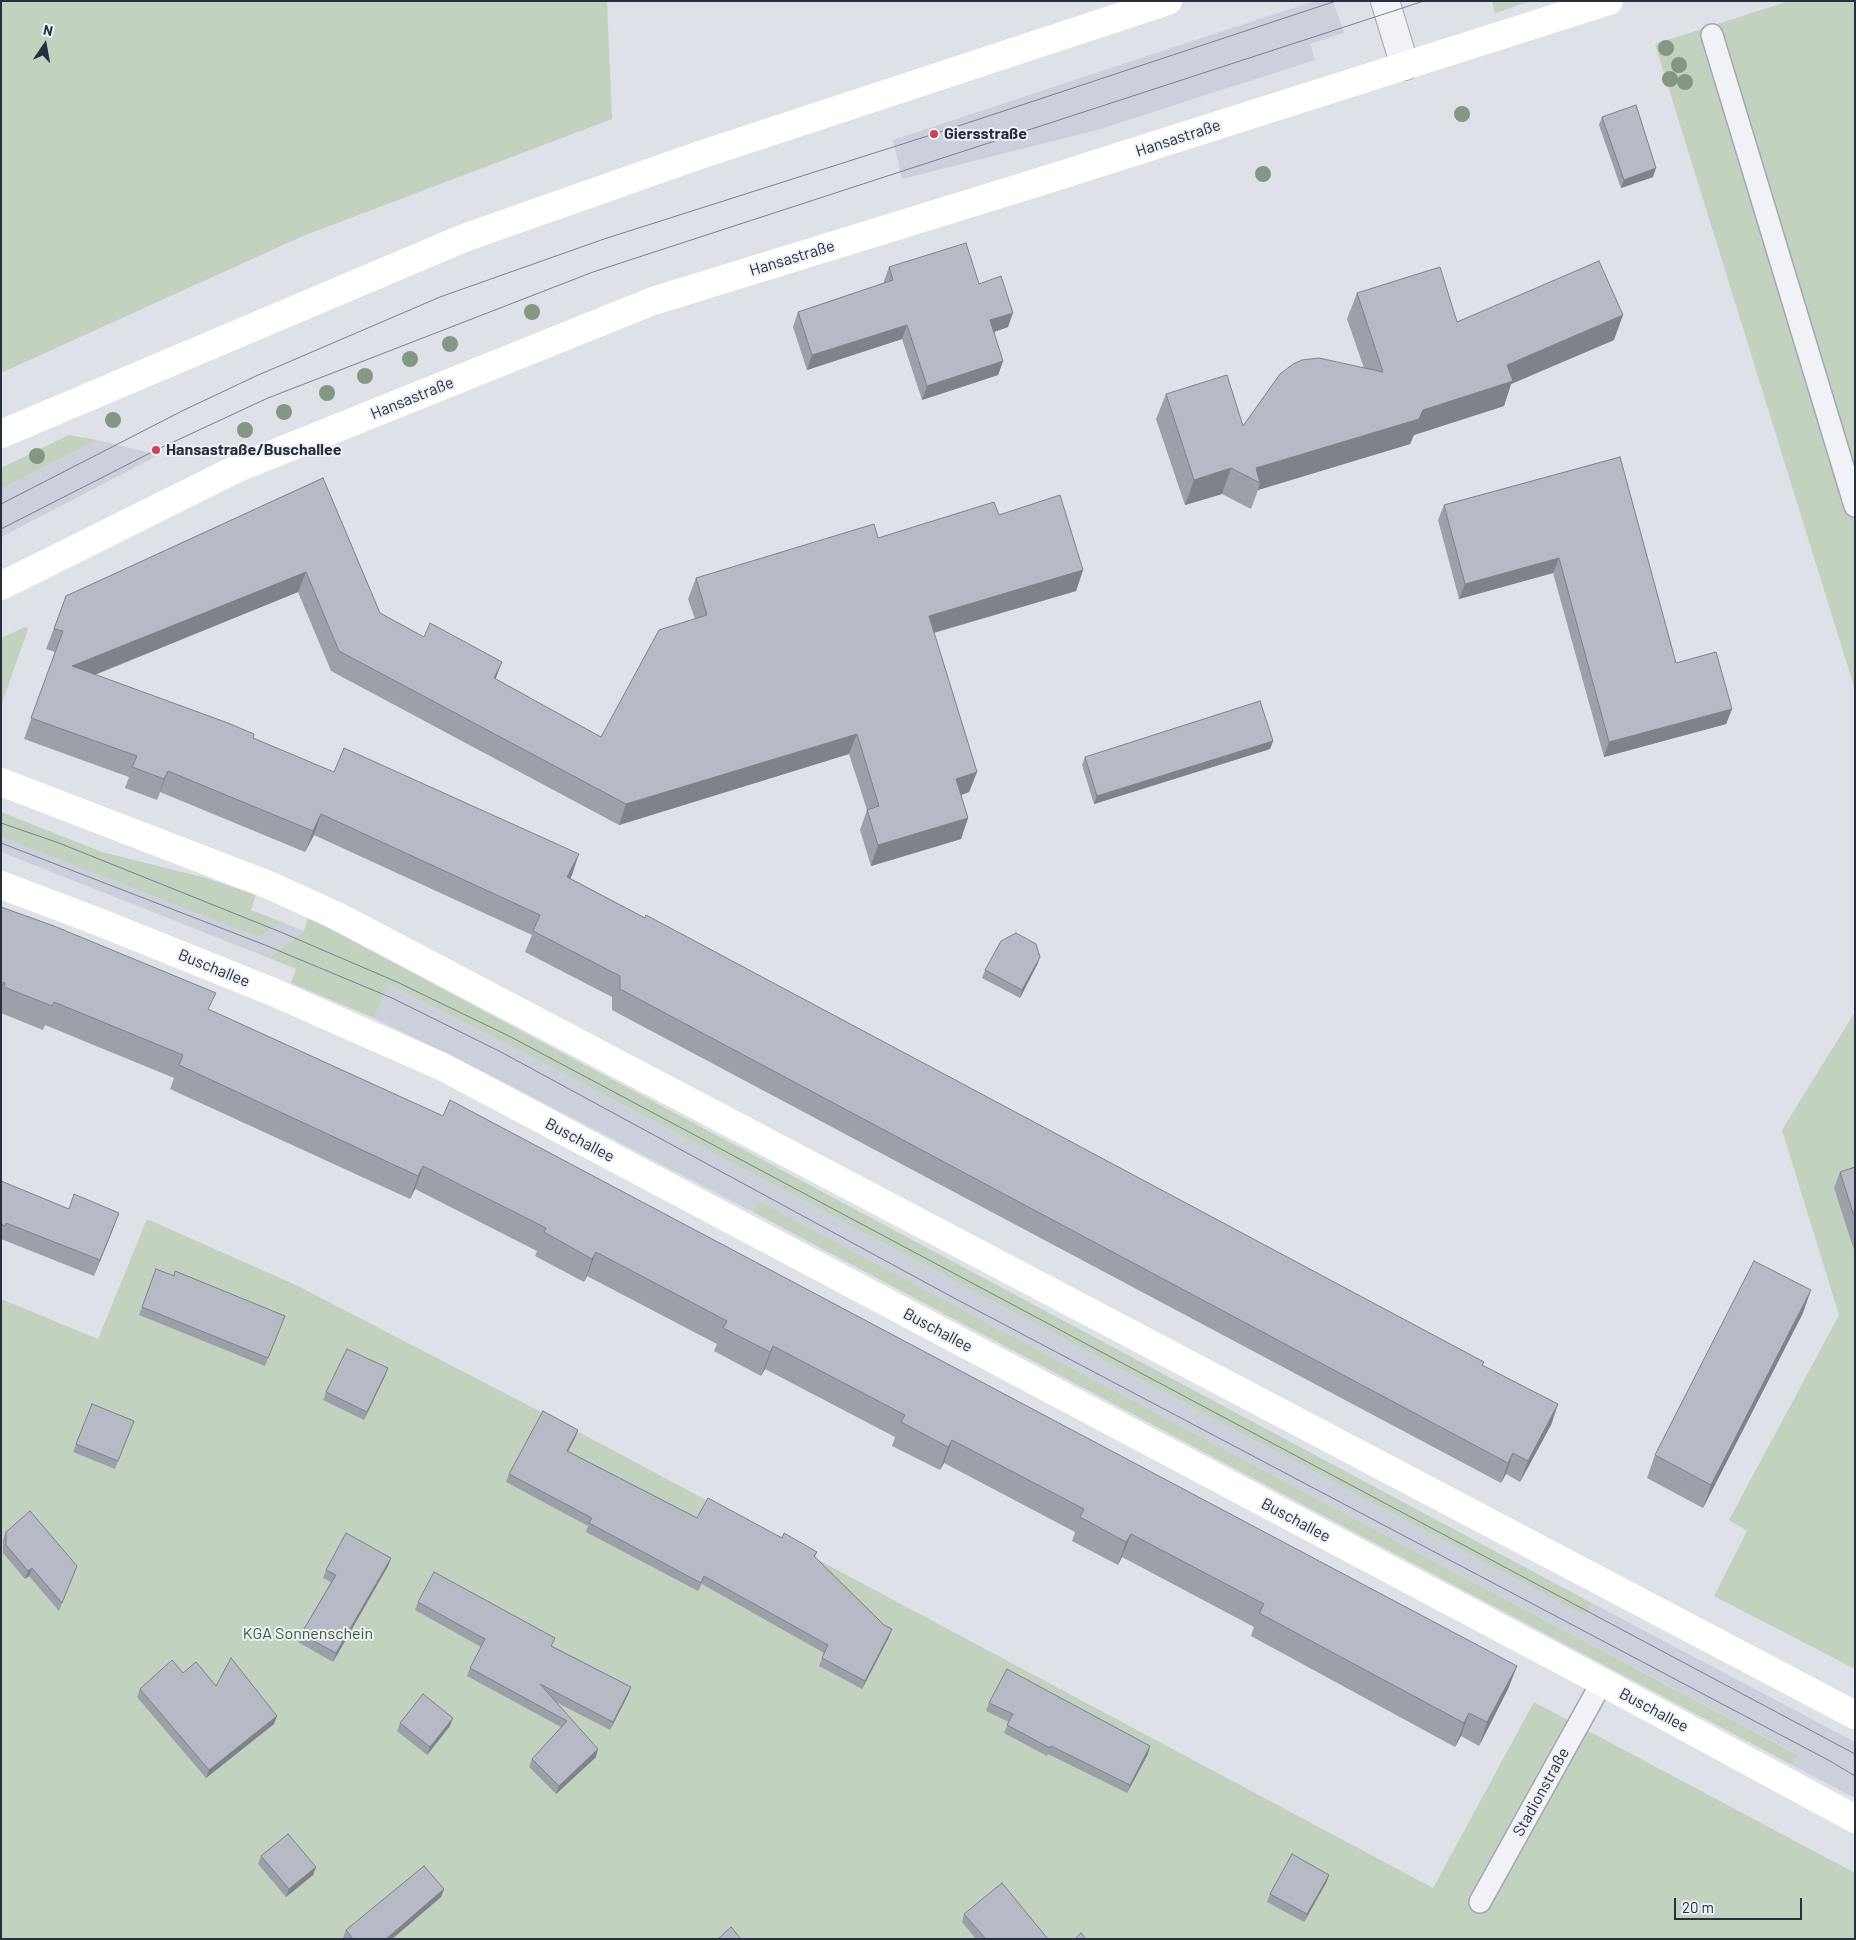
<!DOCTYPE html>
<meta charset="utf-8">
<style>
body{margin:0}
#map{position:relative;width:1856px;height:1940px;overflow:hidden;background:#dee1e8;font-family:Barlow,sans-serif}
canvas{display:block}
.frame{position:absolute;inset:0;border:2px solid #272f3e;pointer-events:none}
.north{position:absolute;left:20px;top:20px;width:50px;height:50px;-webkit-text-stroke:4px #edf0f5;paint-order:stroke;rotate:12deg;font-size:14px;font-weight:700;line-height:20px;text-align:center;color:#272f3e}
.north::after{content:'';display:block;margin:auto;width:18px;height:22px;background:#272f3e;clip-path:polygon(50% 0,100% 100%,50% 72%,0 100%)}
.scale{position:absolute;left:1674px;top:1898px;width:128px;height:22px;box-sizing:border-box;border:2px solid #272f3e;border-top:0;padding-left:6px;font-size:15px;line-height:18px;white-space:nowrap;color:#272f3e;-webkit-text-stroke:4px #edf0f5;paint-order:stroke}
</style>
<div id="map">
<canvas width="1856" height="1940"></canvas>
<div class="frame"></div>
<div class="north">N</div>
<div class="scale">20 m</div>
</div>
<script>
const c = document.querySelector('canvas').getContext('2d');
c.lineJoin = 'round';
function paint(path, color) { c.fillStyle = color; c.fill(path, 'evenodd'); }
const poly = rows => new Path2D(rows.map(r => 'M' + r).join(''));
function strokePath(path, color, width, dash) { c.strokeStyle = color; c.lineWidth = width; c.lineCap = dash ? 'butt' : 'round'; c.setLineDash(dash || []); c.stroke(path); }
function label(font, color, halo, rows, align = 'center') {
  c.font = font + ' Barlow,sans-serif'; c.lineWidth = 4; c.setLineDash([]); c.textBaseline = 'middle'; c.strokeStyle = halo; c.fillStyle = color; for (const [text, x, y, turn = 0] of rows) {
    c.save(); c.translate(x, y); c.rotate((+turn || 0) * Math.PI / 180); c.textAlign = isNaN(turn) ? turn : align; if (halo) c.strokeText(text, 0, 0); c.fillText(text, 0, 0); c.restore();
  }
}
paint(poly([
 [1314,1,1333,1,1344,33,1310,44,1315,60,1097,130,902,179,893,140],
 [97,440,159,455,1,537,1,489],
 [1,837,258,937,282,922,304,931,269,958,1,852],
 [389,985,567,1075,1585,1616,1592,1603,1855,1742,1855,1798,1792,1765,1797,1754,759,1202,753,1212,494,1077,374,1018]
]), '#ccd0da');
paint(poly([
 [1,1,607,1,612,119,303,236,1,373],
 [1492,1,1531,1,1495,13],
 [1789,1,1855,1,1855,690,1655,44],
 [69,435,97,440,1,489,1,468],
 [25,627,28,629,1,706,1,638],
 [1,812,102,852,206,878,256,895,251,910,282,922,258,937,1,837],
 [308,917,1592,1603,1585,1616,567,1075,389,985,374,1018,291,983,296,969,269,958,304,931],
 [1855,1012,1855,1669,1714,1596,1747,1531,1729,1520,1839,1315,1782,1130],
 [758,1201,1798,1755,1792,1765,753,1212],
 [147,1219,296,1285,545,1414,1433,1888,1534,1702,1855,1873,1855,1939,1,1939,1,1299,98,1339]
]), '#c3d2bf');
const service = poly([
 [1712,35,1855,506],
 [1480,1902,1602,1682]
]);
const tertiary = poly([
 [1385,1,1405,66]
]);
strokePath(service, '#a3a8b2', 24);
strokePath(tertiary, '#a3a8b2', 30);
strokePath(service, '#f1f2f6', 21);
strokePath(tertiary, '#f1f2f6', 28);
strokePath(poly([
 [1,434,464,238,697,156,1168,1],
 [1,586,238,468,653,301,1036,183,1609,1],
 [1,782,269,885,339,917,1855,1715],
 [1,885,99,922,273,992,443,1067,1602,1682,1855,1819]
]), '#fff', 28);
strokePath(poly([
 [1,504,182,411,256,376,440,297,604,239,934,134,1336,1],
 [1,529,156,450,268,398,593,272,1424,1],
 [1,823,59,843,283,933,397,982,509,1036,1855,1754],
 [1,843,265,945,392,998,501,1052,954,1298,1830,1761,1855,1776]
]), '#778091', 1);
c.fillStyle = '#849785';
for (const [x, y] of [
 [1666,48],
 [1679,65],
 [1670,79],
 [1685,82],
 [1462,114],
 [1263,174],
 [532,312],
 [450,344],
 [410,359],
 [365,376],
 [327,393],
 [284,412],
 [113,420],
 [245,430],
 [37,456]
]) { c.beginPath(); c.arc(x, y, 8, 0, 2 * Math.PI); c.fill(); }
paint(poly([
 [1602,117,1653,177,1621,188,1599,125],
 [889,267,979,284,1008,327,994,332,1003,361,998,375,922,400,902,339,807,370,793,327,798,312,884,283,884,281],
 [1357,293,1457,322,1614,340,1511,384,1504,406,1414,435,1410,444,1258,490,1251,509,1222,494,1185,505,1156,419,1166,394,1243,426,1364,368,1347,319],
 [1620,457,1676,663,1732,709,1726,724,1604,757,1553,573,1459,599,1438,520,1444,505],
 [323,478,380,613,424,637,502,662,495,679,601,737,695,619,688,599,696,578,878,538,999,515,1083,570,1076,591,934,633,977,772,969,792,961,795,968,818,961,839,871,866,860,830,867,810,849,754,619,825,331,671,298,592,95,675,253,739,572,875,570,878,645,918,1484,1362,1482,1365,1558,1404,1551,1425,1520,1482,1506,1474,1501,1483,612,1010,612,997,525,952,532,935,314,835,305,852,160,792,157,800,125,788,129,777,24,739,55,652,46,649,66,596],
 [1273,741,1270,749,1094,804,1082,765,1085,757],
 [1,907,210,1010,1517,1666,1508,1689,1479,1746,1461,1736,1455,1747,1251,1636,1254,1627,1122,1557,1118,1565,1072,1541,1075,1532,944,1463,940,1470,892,1446,895,1437,765,1369,761,1376,714,1351,717,1344,587,1276,584,1282,535,1256,537,1251,415,1189,410,1199,170,1089,174,1078,45,1025,43,1030,1,1013],
 [1040,957,1037,965,1020,998,982,978,985,970],
 [1855,1167,1855,1253,1834,1188,1840,1172],
 [1,1181,113,1229,94,1276,1,1239],
 [156,1269,282,1324,265,1366,139,1315],
 [1803,1313,1703,1508,1647,1478,1655,1455],
 [388,1368,385,1376,364,1420,323,1400,326,1392],
 [92,1404,134,1421,115,1469,73,1452],
 [578,1430,575,1438,568,1451,697,1518,782,1538,817,1552,815,1557,884,1625,892,1629,889,1637,862,1689,819,1666,824,1653,702,1584,698,1591,586,1532,588,1526,506,1482,509,1474],
 [6,1532,77,1566,59,1611,29,1576,25,1579,3,1553,3,1540],
 [391,1558,388,1566,333,1662,298,1642,301,1634,331,1582,323,1578,326,1570],
 [418,1602,552,1646,631,1687,628,1695,610,1730,556,1702,596,1757,556,1794,529,1767,532,1759,561,1727,467,1676,470,1668,481,1647,415,1610],
 [183,1673,274,1724,206,1778,137,1697,140,1689],
 [989,1703,1148,1754,1127,1793,1048,1754,1047,1756,1004,1733,1009,1722,986,1711],
 [400,1723,450,1726,427,1755,397,1731],
 [261,1856,316,1867,313,1875,286,1897,258,1864],
 [1329,1875,1326,1883,1304,1922,1267,1902,1270,1894],
 [444,1889,441,1897,392,1939,343,1938,346,1930],
 [964,1914,1048,1939,976,1939,962,1922]
]), '#9ca0a9');
paint(poly([
 [1656,168,1653,177,1621,188,1624,180],
 [1013,313,1008,327,985,335,990,320],
 [1623,315,1614,340,1511,384,1504,406,1414,435,1410,444,1258,490,1260,483,1256,468,1423,410,1507,365],
 [907,325,902,339,807,370,812,355],
 [1003,361,998,375,922,400,927,386],
 [1231,468,1222,494,1185,505,1194,480],
 [1559,558,1553,573,1459,599,1465,584],
 [1083,570,1076,591,922,636,929,616],
 [306,572,298,592,64,687,72,666],
 [502,662,494,683,494,678],
 [1732,709,1726,724,1604,757,1609,742],
 [857,734,849,754,619,825,626,804],
 [1273,741,1270,749,1094,804,1097,796],
 [168,771,160,792,157,800,164,779],
 [977,772,969,792,948,800,956,779],
 [321,814,314,835,305,852,313,831],
 [968,818,961,839,871,866,878,845],
 [579,854,572,875,560,897,567,877],
 [1040,957,1037,965,1020,998,1022,990],
 [423,1166,415,1189,410,1199,418,1176],
 [119,1213,113,1229,94,1276,100,1260],
 [596,1252,587,1276,584,1282,592,1259],
 [1811,1290,1803,1313,1703,1508,1711,1485],
 [773,1346,765,1369,761,1376,770,1352],
 [388,1368,385,1376,364,1420,367,1412],
 [1558,1404,1551,1425,1520,1482,1528,1461],
 [578,1430,575,1438,564,1459,567,1451],
 [952,1440,944,1463,940,1470,948,1447],
 [1513,1453,1506,1474,1501,1483,1508,1463],
 [1131,1534,1122,1557,1118,1565,1126,1542],
 [391,1558,388,1566,333,1662,336,1653],
 [32,1568,29,1576,25,1579,28,1571],
 [892,1629,889,1637,862,1689,865,1681],
 [1517,1666,1508,1689,1479,1746,1487,1722],
 [631,1687,628,1695,610,1730,613,1722],
 [1469,1713,1461,1736,1455,1747,1464,1723],
 [277,1716,274,1724,206,1778,209,1770],
 [453,1718,450,1726,427,1755,430,1747],
 [1150,1746,1148,1754,1127,1793,1130,1785],
 [598,1749,596,1757,556,1794,559,1786],
 [316,1867,313,1875,286,1897,289,1889],
 [1329,1875,1326,1883,1304,1922,1307,1914],
 [444,1889,441,1897,392,1939,386,1939]
]), '#7f8289');
const building = poly([
 [1636,105,1656,168,1624,180,1602,117,1636,105],
 [966,243,979,284,1001,276,1013,313,990,320,1003,361,927,386,907,325,812,355,798,312,893,280,889,267,966,243],
 [1599,261,1623,315,1507,365,1513,381,1423,410,1419,419,1256,468,1260,483,1231,468,1194,480,1166,394,1227,375,1243,426,1280,374,1293,364,1302,360,1319,358,1383,372,1357,293,1440,267,1457,322,1599,261],
 [1620,457,1676,663,1716,652,1732,709,1609,742,1559,558,1465,584,1444,505,1620,457],
 [323,478,380,613,424,637,430,623,502,662,494,678,601,737,659,630,707,615,696,578,874,524,878,538,994,502,999,515,1060,495,1083,570,929,616,977,772,956,779,968,818,878,845,867,810,879,806,857,734,626,804,339,651,306,572,72,666,228,723,254,734,253,738,334,772,344,748,579,854,567,877,645,918,646,915,1484,1362,1482,1365,1558,1404,1528,1461,1513,1453,1508,1463,620,989,620,976,533,931,540,915,321,814,313,831,168,771,164,779,132,767,137,756,31,718,63,631,54,629,66,596,323,478],
 [1260,701,1273,741,1097,796,1085,757,1260,701],
 [1,907,54,926,216,993,208,1009,443,1116,450,1100,1517,1666,1487,1722,1469,1713,1464,1723,1259,1613,1264,1604,1131,1534,1126,1542,1080,1517,1084,1509,952,1440,948,1447,901,1422,905,1415,773,1346,770,1352,723,1328,727,1321,596,1252,592,1259,544,1232,546,1228,423,1166,418,1176,179,1065,183,1055,54,1002,52,1006,4,987,5,983,1,982,1,907],
 [1016,933,1036,944,1040,957,1022,990,985,970,1001,941,1016,933],
 [1855,1167,1855,1219,1840,1172,1855,1167],
 [1,1181,69,1209,74,1194,119,1213,100,1260,6,1223,5,1226,1,1224,1,1181],
 [1754,1261,1811,1290,1711,1485,1655,1455,1754,1261],
 [156,1269,174,1276,175,1271,285,1316,268,1358,142,1307,156,1269],
 [347,1349,388,1368,367,1412,326,1392,347,1349],
 [92,1404,134,1421,118,1461,76,1444,92,1404],
 [543,1411,578,1430,567,1451,697,1518,708,1498,782,1538,784,1533,817,1552,814,1556,884,1625,892,1629,865,1681,822,1658,828,1645,704,1576,701,1583,589,1523,592,1518,509,1474,543,1411],
 [30,1511,77,1566,62,1603,32,1568,28,1571,6,1545,6,1532,30,1511],
 [346,1533,391,1558,336,1653,301,1634,336,1575,326,1570,346,1533],
 [434,1572,555,1638,551,1646,631,1687,613,1722,540,1684,598,1749,559,1786,532,1759,567,1721,470,1668,485,1639,418,1602,434,1572],
 [231,1658,277,1716,209,1770,140,1689,172,1660,183,1673,196,1662,216,1686,231,1658],
 [1007,1669,1150,1746,1130,1785,1051,1746,1050,1748,1007,1725,1013,1714,989,1703,1007,1669],
 [423,1694,453,1718,430,1747,400,1723,423,1694],
 [288,1834,316,1867,289,1889,261,1856,288,1834],
 [1292,1854,1329,1875,1307,1914,1270,1894,1292,1854],
 [424,1866,444,1889,386,1939,353,1939,346,1930,424,1866],
 [1002,1883,1048,1939,986,1939,964,1914,1002,1883],
 [731,1927,741,1939,718,1939,731,1927],
 [1081,1933,1086,1939,1075,1939,1081,1933]
]);
paint(building, '#b5bac4');
strokePath(building, '#7f8289', 1);
for (const [x, y, r, color] of [
 [934,134,5,"#ce4253"],
 [156,450,5,"#ce4253"]
]) { const dot = new Path2D(); dot.arc(x, y, r, 0, 2 * Math.PI); c.fillStyle = color; c.fill(dot); strokePath(dot, '#edf0f5', 2); }
label('bold 16px', '#272f3e', '#edf0f5', [
 ["Giersstraße",944,134],
 ["Hansastraße/Buschallee",166,450]
], 'left');
label('16px', '#272f3e', '#edf0f5', [
 ["Hansastraße",1178,138,-18],
 ["Hansastraße",792,258,-17],
 ["Hansastraße",412,398,-22],
 ["Buschallee",214,968,22],
 ["Buschallee",580,1140,28],
 ["Buschallee",938,1330,28],
 ["Buschallee",1296,1520,28],
 ["Buschallee",1654,1710,28],
 ["Stadionstraße",1541,1792,-61]
]);
label('16px', '#3a5a34', '#edf0f5', [
 ["KGA Sonnenschein",308,1634]
]);
</script>
